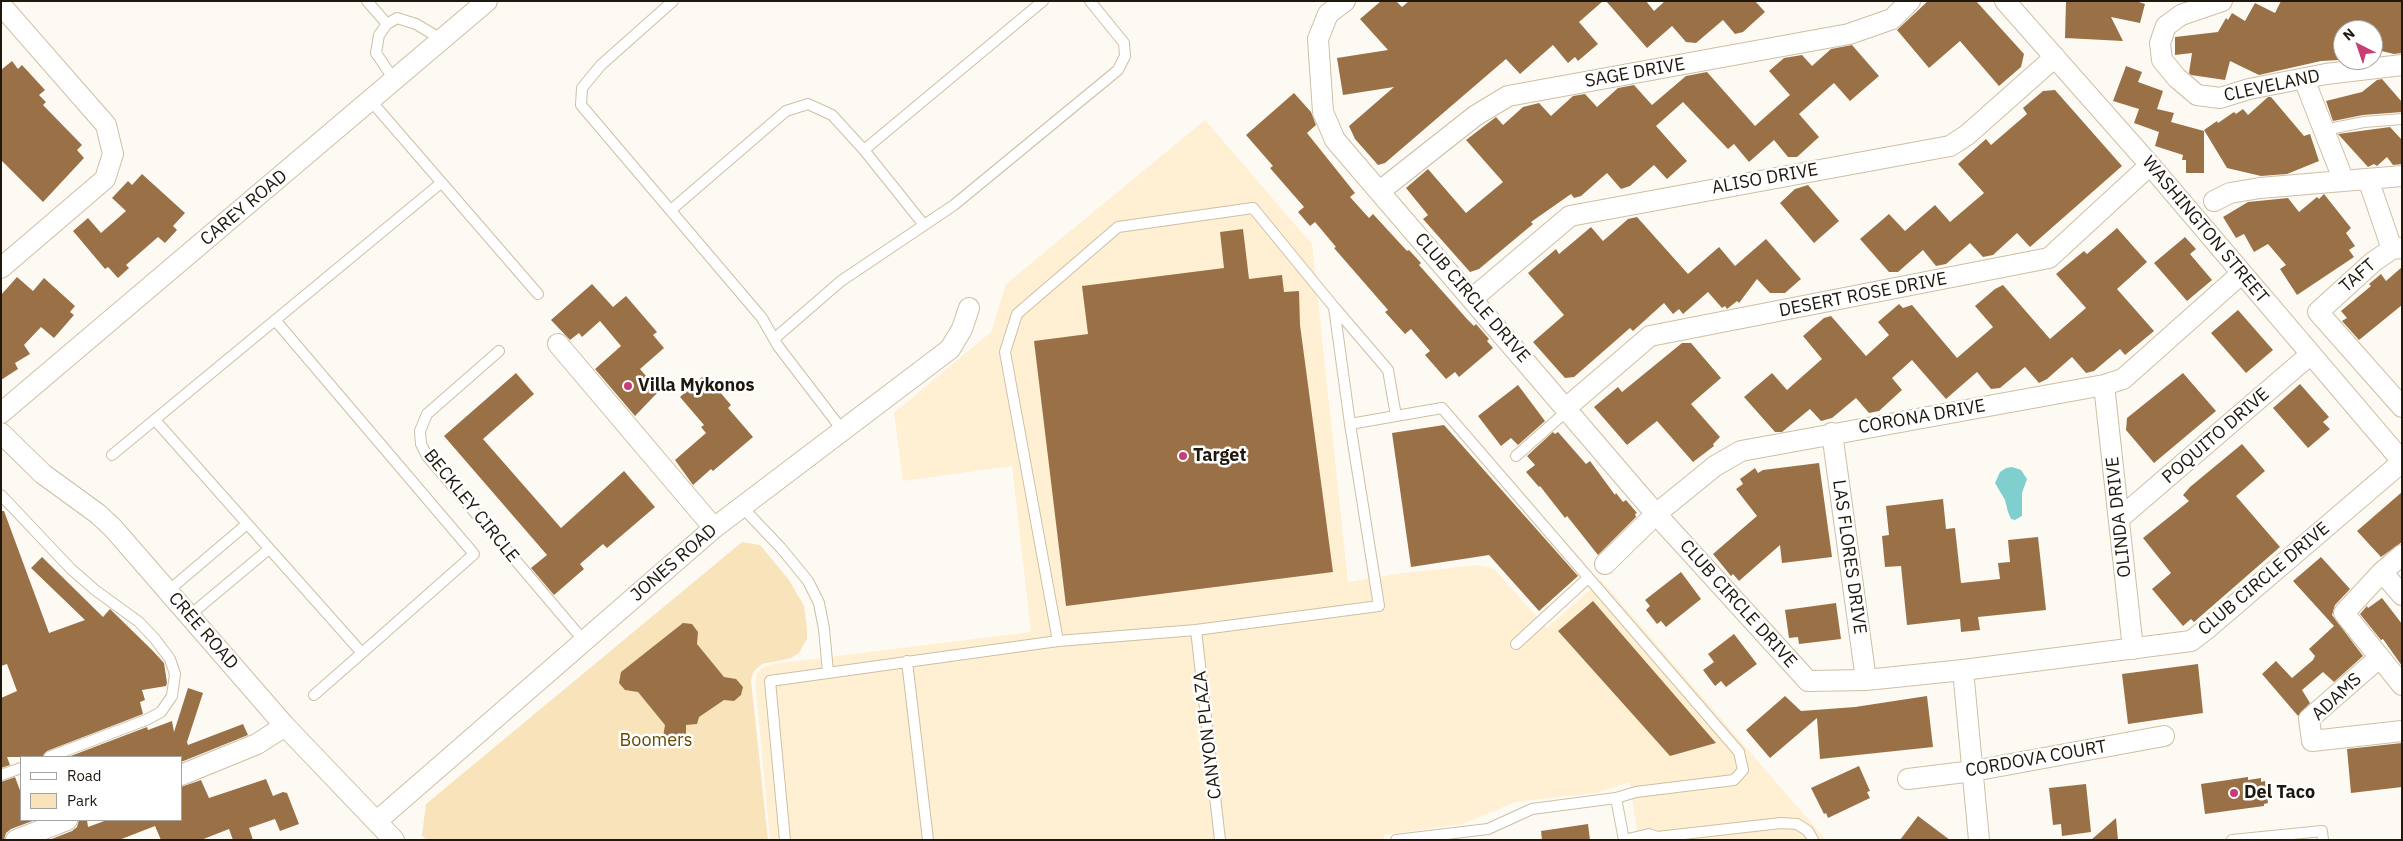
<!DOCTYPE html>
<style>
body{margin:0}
#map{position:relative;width:2403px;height:841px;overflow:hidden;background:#fdfaf4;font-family:"IBM Plex Sans",sans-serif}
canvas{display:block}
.frame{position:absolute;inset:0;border:2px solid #1e180e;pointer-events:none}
.legend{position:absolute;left:20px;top:756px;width:162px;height:65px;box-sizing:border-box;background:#fff;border:1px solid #a5a39f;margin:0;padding:6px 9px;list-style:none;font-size:15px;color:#1e180e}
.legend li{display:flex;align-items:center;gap:10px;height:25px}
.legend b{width:25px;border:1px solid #a5a39f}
.north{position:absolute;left:2333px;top:20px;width:50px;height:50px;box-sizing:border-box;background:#fff;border:1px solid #a5a39f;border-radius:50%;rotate:319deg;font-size:14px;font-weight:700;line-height:20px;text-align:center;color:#1e180e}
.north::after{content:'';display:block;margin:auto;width:18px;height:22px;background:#c73d74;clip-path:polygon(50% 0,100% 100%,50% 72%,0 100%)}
</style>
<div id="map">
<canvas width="2403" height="841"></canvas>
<div class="frame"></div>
<ul class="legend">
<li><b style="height:6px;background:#fff"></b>Road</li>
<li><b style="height:14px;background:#f9e3ba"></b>Park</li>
</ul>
<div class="north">N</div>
</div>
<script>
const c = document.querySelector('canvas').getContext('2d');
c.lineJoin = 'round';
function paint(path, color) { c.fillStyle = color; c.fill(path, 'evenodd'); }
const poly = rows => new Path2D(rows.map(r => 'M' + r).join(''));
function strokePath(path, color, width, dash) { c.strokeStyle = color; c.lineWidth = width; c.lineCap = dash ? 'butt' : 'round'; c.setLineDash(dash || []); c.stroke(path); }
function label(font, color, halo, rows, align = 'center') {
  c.font = font + ' "IBM Plex Sans",sans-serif'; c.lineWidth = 5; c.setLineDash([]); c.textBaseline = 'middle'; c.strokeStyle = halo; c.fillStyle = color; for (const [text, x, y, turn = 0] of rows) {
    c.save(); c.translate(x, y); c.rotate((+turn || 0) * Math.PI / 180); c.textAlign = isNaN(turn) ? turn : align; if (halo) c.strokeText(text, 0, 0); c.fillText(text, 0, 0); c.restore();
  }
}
paint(poly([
 [1205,120,1312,244,1348,582,1403,573,1478,565,1494,569,1547,628,1601,580,1826,840,1638,840,1630,782,1596,793,1515,802,1463,824,1384,835,1384,840,770,840,755,681,758,672,764,667,772,664,1031,632,1012,466,903,481,894,413,991,332,1006,284]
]), '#fff0d3');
paint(poly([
 [742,542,760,545,789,580,804,606,807,629,807,639,799,653,791,658,762,664,754,671,751,680,768,840,426,840,422,835,426,804]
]), '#f9e3ba');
paint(poly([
 [2012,467,2021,470,2027,479,2022,493,2022,516,2015,520,2011,519,2008,512,2005,500,1995,483,2000,472,2006,468]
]), '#7fcfce');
paint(poly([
 [1381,1,1396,1,1402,7,1409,1,1603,1,1579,22,1598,44,1578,61,1575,57,1568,63,1553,45,1520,74,1506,59,1385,163,1378,165,1355,139,1349,126,1394,87,1343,95,1337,58,1388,50,1360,19],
 [1606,1,1646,1,1654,11,1665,1,1755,1,1765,12,1743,32,1735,34,1723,20,1696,43,1686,42,1672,26,1647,48],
 [1928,1,1976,1,2024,54,2021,67,1999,86,1960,41,1929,68,1897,30],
 [2066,1,2136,1,2145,4,2140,23,2111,17,2123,41,2065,38],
 [2281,1,2402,1,2402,53,2394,54,2373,49,2373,30,2343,30,2339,60,2321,61,2259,75,2230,61,2225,80,2191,75,2189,73,2192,53,2175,55,2175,37,2218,32,2226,18,2228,20,2232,13,2245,21,2255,3,2275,13],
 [1852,45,1879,76,1850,101,1834,83,1799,114,1819,137,1797,157,1788,157,1774,140,1749,162,1734,144,1728,149,1683,102,1656,126,1687,161,1667,179,1654,165,1630,186,1621,189,1607,173,1581,196,1574,198,1571,194,1531,222,1533,224,1479,269,1470,272,1423,219,1428,215,1406,188,1428,169,1466,213,1503,182,1466,140,1496,117,1503,125,1523,107,1539,103,1551,116,1573,96,1585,94,1597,107,1618,88,1634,85,1652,105,1686,76,1707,72,1755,126,1790,95,1769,71,1784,58,1802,55,1812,66,1831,49],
 [12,61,18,69,22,65,45,90,39,95,46,102,43,105,82,145,77,150,84,158,43,202,1,160,1,70],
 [2126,66,2142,72,2138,82,2163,91,2157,109,2174,113,2171,122,2204,131,2204,173,2186,173,2186,160,2182,160,2183,155,2155,146,2159,132,2134,123,2139,109,2113,101],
 [2382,79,2402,102,2402,112,2363,115,2333,121,2326,101,2362,92,2377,80],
 [2055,90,2122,166,2030,247,2017,233,1993,255,1983,257,1970,243,1946,264,1936,266,1923,250,1898,272,1889,272,1860,239,1889,214,1905,231,1935,205,1950,222,1984,193,1958,164,1986,139,1991,145,2027,114,2023,108,2043,91],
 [1294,93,1311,112,1316,125,1307,133,1355,193,1350,197,1369,218,1373,214,1407,251,1409,250,1421,263,1419,265,1467,319,1474,326,1476,324,1489,339,1487,341,1493,348,1459,377,1455,372,1446,379,1425,355,1430,351,1411,329,1405,334,1385,312,1388,310,1334,248,1336,247,1315,222,1310,226,1298,212,1304,207,1270,168,1273,166,1246,135],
 [2268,97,2271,97,2304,136,2310,134,2319,161,2287,174,2261,176,2227,168,2204,130,2217,121,2218,123,2234,112,2236,114,2243,109,2248,115],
 [2390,127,2402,140,2402,164,2393,165,2387,157,2377,166,2374,164,2368,167,2338,134],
 [142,174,185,213,173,226,177,230,165,243,158,237,126,265,129,268,118,278,108,267,105,269,73,231,88,218,101,233,126,211,112,198,128,181,132,185],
 [1808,185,1839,221,1814,243,1780,203,1795,189],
 [2324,194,2351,228,2346,233,2355,246,2349,250,2354,257,2297,295,2280,269,2286,265,2268,244,2254,252,2244,234,2236,238,2223,217,2248,202,2288,198,2299,212,2317,197,2319,199],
 [1637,217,1688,274,1719,247,1735,266,1766,239,1801,279,1785,293,1770,293,1757,279,1739,303,1737,301,1727,309,1725,306,1722,308,1708,292,1683,314,1679,309,1673,314,1664,303,1633,331,1630,328,1574,377,1565,378,1533,342,1564,315,1528,273,1556,249,1559,254,1591,227,1603,241,1628,219],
 [2117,228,2147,262,2117,289,2154,331,2125,355,2120,349,2094,371,2086,373,2072,357,2047,379,2039,383,2025,367,2000,388,1991,389,1977,372,1946,399,1912,360,1892,378,1902,390,1879,411,1869,413,1856,398,1832,418,1821,421,1810,409,1782,432,1775,432,1744,397,1772,373,1787,390,1822,359,1803,336,1824,318,1831,316,1866,356,1889,335,1878,322,1899,304,1903,308,1912,305,1957,358,1993,327,1975,306,1995,289,2003,285,2050,339,2086,308,2056,274,2084,251,2087,254],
 [1243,229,1249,279,1282,275,1284,292,1299,291,1300,325,1333,572,1066,606,1034,341,1088,334,1082,286,1224,268,1220,232],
 [2185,237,2196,249,2190,254,2212,280,2187,301,2154,263],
 [2402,267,2402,305,2359,340,2342,321,2347,318,2341,311,2371,286,2369,284,2381,274,2386,281],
 [17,277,33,291,44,278,75,306,70,312,74,315,54,338,41,327,24,345,30,354,15,363,18,369,1,380,1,295],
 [592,284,613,307,626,296,657,332,653,335,664,348,640,369,659,391,635,416,595,369,621,346,600,321,582,337,579,333,570,340,551,320],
 [2238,310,2273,350,2246,373,2211,333],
 [1682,343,1691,343,1721,378,1691,404,1720,437,1713,444,1714,446,1693,462,1657,421,1627,445,1594,407,1618,387,1622,392],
 [516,373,534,394,483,439,561,528,624,471,655,507,607,548,603,544,580,564,584,569,554,595,531,568,547,555,444,436],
 [2183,373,2216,411,2154,463,2126,430,2127,418],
 [702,377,710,387,713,384,731,405,728,408,753,437,713,471,711,469,693,485,675,460,706,433,701,427,704,425,680,397],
 [2300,384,2329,417,2323,422,2330,429,2308,448,2273,408],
 [1518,385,1545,421,1518,445,1511,438,1501,446,1478,416],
 [1444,425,1578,576,1539,611,1489,555,1411,567,1392,433],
 [1553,432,1555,434,1558,432,1586,464,1590,461,1615,495,1616,493,1623,502,1626,500,1637,513,1635,514,1636,517,1598,555,1567,516,1565,518,1540,486,1539,487,1526,472,1535,465,1527,456],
 [2242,444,2265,471,2236,496,2280,547,2194,622,2191,619,2183,626,2152,589,2171,573,2143,538,2189,501,2183,495,2190,487],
 [1819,463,1832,557,1782,563,1780,545,1739,581,1733,574,1731,576,1713,554,1757,516,1736,489,1743,484,1740,479,1755,468,1758,473,1763,470],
 [2402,492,2402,542,2381,557,2357,531],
 [1943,499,1946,529,1955,528,1961,583,2000,579,1998,563,2010,562,2008,540,2038,537,2046,610,1978,617,1980,630,1961,632,1960,619,1907,625,1901,566,1885,567,1882,536,1889,535,1886,506],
 [1,511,4,511,49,633,85,620,31,568,42,557,103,617,110,609,152,650,164,663,167,683,166,686,142,690,145,700,140,702,143,714,47,751,42,757,7,757,10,765,1,768,1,698,17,691,7,664,1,666],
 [2321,557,2350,589,2335,605,2332,615,2363,656,2334,682,2323,672,2302,690,2310,703,2298,716,2262,674,2276,661,2292,678,2313,660,2315,656,2309,649,2334,626,2293,581],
 [1681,572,1701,599,1666,627,1661,621,1657,624,1646,610,1650,606,1645,600],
 [2382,598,2402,624,2402,666,2383,639,2381,640,2360,614,2367,606,2368,608],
 [1593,601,1716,743,1670,756,1558,631],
 [1836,603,1841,639,1799,644,1798,637,1789,638,1785,610],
 [683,623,692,624,698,632,697,644,724,677,736,679,743,687,741,695,734,701,724,700,699,717,697,724,686,725,686,739,679,744,670,745,663,737,665,725,638,692,625,690,619,683,621,672],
 [1734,634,1757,664,1726,687,1721,681,1715,686,1703,670,1714,662,1708,654],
 [2198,664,2203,713,2128,724,2122,674],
 [188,688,203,693,187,742,188,745,243,724,248,735,181,762,181,757,68,757,147,727,148,730,172,721,174,732],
 [1785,696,1801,711,1855,707,1927,696,1933,747,1820,759,1817,718,1770,758,1746,730],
 [2402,743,2402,787,2351,793,2347,749],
 [1859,766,1870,791,1867,792,1870,798,1828,818,1826,813,1824,814,1811,788],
 [15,777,21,793,21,820,35,820,11,829,6,833,4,840,1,840,1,782],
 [2248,777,2248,780,2261,778,2261,782,2265,781,2268,803,2264,804,2264,806,2205,814,2201,784],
 [266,779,273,796,283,792,287,793,299,824,280,831,275,819,249,828,253,840,233,840,229,829,201,840,161,840,155,826,119,840,49,840,72,831,77,827,79,820,87,820,88,827,107,820,181,820,181,787,201,780,209,798],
 [2086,784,2091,832,2062,836,2061,824,2053,825,2049,788],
 [1918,816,1950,840,1900,840],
 [2116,818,2118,840,2091,840],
 [1588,824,1590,840,1542,840,1541,831]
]), '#9a7146');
const lane = poly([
 [367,1,387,24],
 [673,1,601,65,582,88,581,105,762,318,778,346,843,431],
 [395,81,376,53,379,35,387,24,397,18,416,24,443,40],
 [371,101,538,294],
 [2324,130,2364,122,2402,119],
 [864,150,924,225],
 [671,210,786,111,808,104,832,115,864,150,1043,1],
 [1335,308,1388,370,1396,416],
 [774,339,841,281,954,205,1118,70,1125,56,1124,43,1090,1],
 [499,351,427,414,420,431,421,444,427,456,584,641],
 [155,420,362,653,474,554,275,320],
 [1350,424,1442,408,1739,752,1743,770,1734,780,1636,792,1616,798,1532,809,1488,829,1396,840],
 [112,455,441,183],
 [1516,456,1568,410],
 [1,495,71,569,95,590,139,622,155,639,170,659,175,674,172,696,161,712,146,720,49,757],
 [742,507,781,548,808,581,819,603,824,629,828,672],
 [168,591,247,524],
 [190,615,269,549],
 [1196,630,1220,840],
 [1516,644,1588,578],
 [907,661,928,840],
 [314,695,362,653],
 [1,775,21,768],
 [1616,798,1624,840],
 [1657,837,1781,823,1797,824,1808,831,1813,840],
 [785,840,770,681,1058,641,1196,630,1379,606,1350,424,1334,307,1253,208,1118,227,1017,314,1005,352,1058,641],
 [1624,840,1649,834,1657,837,1658,840],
 [2232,840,2322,831,2323,840]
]);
const street = poly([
 [1345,1,1328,14,1318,39,1323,112,1335,140,1656,514,1808,681,1866,680,1963,670,2191,641,2208,628,2402,462],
 [2005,1,2150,165,2402,461],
 [2222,1,2181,15,2166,26,2160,43,2162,60,2177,78,2197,95,2220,98,2249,89,2326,74,2402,65],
 [1,5,106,125,113,154,105,179,1,268],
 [2304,79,2343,179],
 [2368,179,2392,249],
 [1380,191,1475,116,1508,96,1849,34,1892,19,1910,1],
 [2214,201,2230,193,2260,188,2402,176],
 [2402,248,2392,249,2373,262,2318,312,2402,407],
 [1473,298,1570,216,1950,146,1967,135,2055,57],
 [558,344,714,528],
 [2104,385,2133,649],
 [1566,408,1650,336,2049,258,2150,165],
 [1,413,487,1],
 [1,433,43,474,98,514,113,528,285,726,394,840],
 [1832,433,1866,680],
 [2120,518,2311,354],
 [2402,555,2382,572,2402,595],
 [1605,564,1656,514,1715,466,1741,451,2104,385,2123,379,2241,274],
 [2382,572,2344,613,2402,685],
 [2379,658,2309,719,2312,741,2402,731],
 [1963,670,1979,840],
 [181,775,257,744,285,726],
 [1908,779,1973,771,2164,736],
 [377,821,714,528,950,349,962,329,969,308],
 [16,840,67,820]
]);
strokePath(lane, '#cebfa4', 12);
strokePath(street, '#cebfa4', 22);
strokePath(lane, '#fff', 10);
strokePath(street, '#fff', 20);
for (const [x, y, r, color] of [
 [628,386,5,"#c73d74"],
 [1183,456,5,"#c73d74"],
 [2234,793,5,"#c73d74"]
]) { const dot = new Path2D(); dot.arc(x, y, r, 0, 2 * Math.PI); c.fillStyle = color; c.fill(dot); strokePath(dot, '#fff', 2); }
label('18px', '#1e180e', '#fff', [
 ["SAGE DRIVE",1635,73,-10],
 ["CLEVELAND",2272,86,-12],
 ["ALISO DRIVE",1765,179,-10],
 ["CAREY ROAD",244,208,-40],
 ["WASHINGTON STREET",2205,230,50],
 ["TAFT",2358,276,-41],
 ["DESERT ROSE DRIVE",1863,295,-11],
 ["CLUB CIRCLE DRIVE",1472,298,49],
 ["CORONA DRIVE",1922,417,-10],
 ["POQUITO DRIVE",2216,436,-41],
 ["BECKLEY CIRCLE",471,506,51],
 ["OLINDA DRIVE",2119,517,-96],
 ["LAS FLORES DRIVE",1849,557,82],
 ["JONES ROAD",674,563,-41],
 ["CLUB CIRCLE DRIVE",2264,579,-40],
 ["CLUB CIRCLE DRIVE",1738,604,48],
 ["CREE ROAD",203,631,49],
 ["ADAMS",2337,697,-43],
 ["CANYON PLAZA",1208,735,-97],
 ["CORDOVA COURT",2036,759,-10]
]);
label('bold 18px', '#1e180e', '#fff', [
 ["Villa Mykonos",638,386],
 ["Target",1193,456],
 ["Del Taco",2244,793]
], 'left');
label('18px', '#664a02', '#fff', [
 ["Boomers",656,741]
]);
</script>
